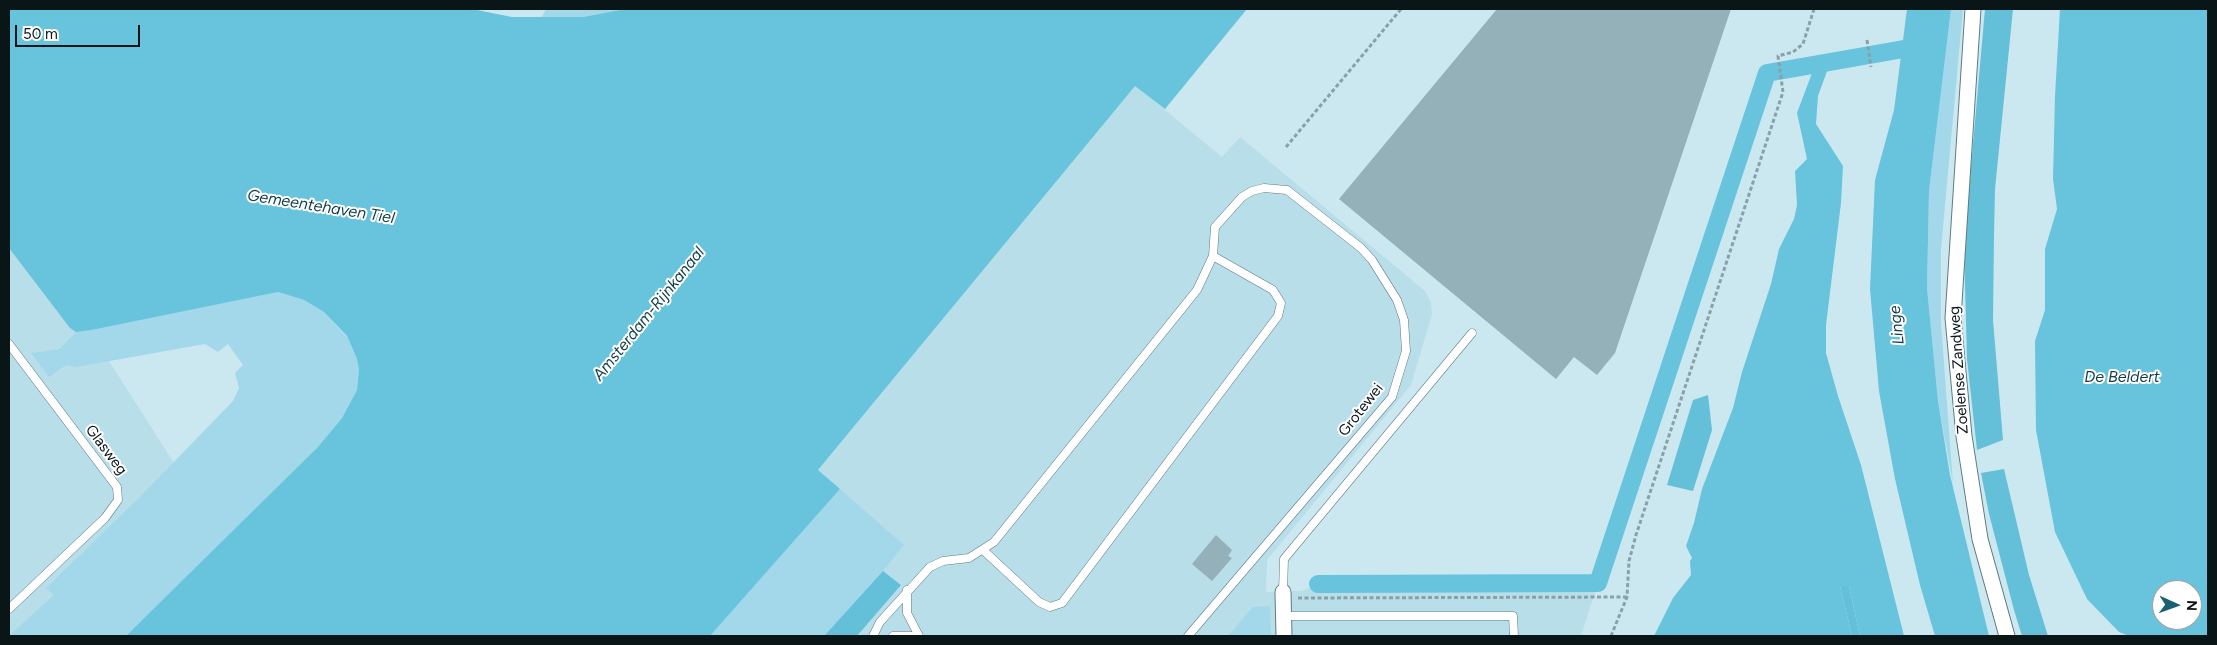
<!DOCTYPE html>
<style>
body{margin:0}
#map{position:relative;width:2217px;height:645px;overflow:hidden;background:#cbe8f0;font-family:Figtree,sans-serif}
canvas{display:block}
.frame{position:absolute;inset:0;border:10px solid #0a1518;pointer-events:none}
.north{position:absolute;left:2152px;top:580px;width:50px;height:50px;box-sizing:border-box;background:#fff;border:1px solid #9da1a3;border-radius:50%;rotate:92deg;font-size:14px;font-weight:700;line-height:20px;text-align:center;color:#0a1518}
.north::after{content:'';display:block;margin:auto;width:18px;height:22px;background:#196071;clip-path:polygon(50% 0,100% 100%,50% 72%,0 100%)}
.scale{position:absolute;left:15px;top:25px;width:125px;height:22px;box-sizing:border-box;border:2px solid #0a1518;border-top:0;padding-left:6px;font-size:15px;line-height:18px;white-space:nowrap;color:#0a1518;-webkit-text-stroke:4px #fff;paint-order:stroke}
</style>
<div id="map">
<canvas width="2217" height="645"></canvas>
<div class="frame"></div>
<div class="north">N</div>
<div class="scale">50 m</div>
</div>
<script>
const c = document.querySelector('canvas').getContext('2d');
c.lineJoin = 'round';
function paint(path, color) { c.fillStyle = color; c.fill(path, 'evenodd'); }
const poly = rows => new Path2D(rows.map(r => 'M' + r).join(''));
function strokePath(path, color, width, dash) { c.strokeStyle = color; c.lineWidth = width; c.lineCap = dash ? 'butt' : 'round'; c.setLineDash(dash || []); c.stroke(path); }
function label(font, color, halo, rows, align = 'center') {
  c.font = font + ' Figtree,sans-serif'; c.lineWidth = 4; c.setLineDash([]); c.textBaseline = 'middle'; c.strokeStyle = halo; c.fillStyle = color; for (const [text, x, y, turn = 0] of rows) {
    c.save(); c.translate(x, y); c.rotate((+turn || 0) * Math.PI / 180); c.textAlign = isNaN(turn) ? turn : align; if (halo) c.strokeText(text, 0, 0); c.fillText(text, 0, 0); c.restore();
  }
}
paint(poly([
 [1135,85,1222,157,1240,137,1425,291,1431,302,1432,314,1411,385,1267,560,1266,592,1302,591,1318,584,1598,583,1581,636,857,636,901,585,883,571,903,545,818,470],
 [9,226,77,311,204,510,9,636]
]), '#b8deea');
paint(poly([
 [546,9,625,9,583,17,542,17],
 [1951,9,1963,9,1941,249,1941,323,1953,484,1938,401,1927,288,1929,191],
 [278,292,304,300,324,312,347,337,357,359,359,370,357,390,342,418,317,448,254,512,126,636,9,636,54,595,46,588,139,498,233,401,239,388,235,373,243,365,228,344,218,352,205,344,76,367,66,365,49,377,31,353,60,349,76,332],
 [840,489,904,545,883,571,824,636,710,636],
 [1270,606,1271,636,1228,636,1253,607]
]), '#a2d8e9');
paint(poly([
 [1985,9,2013,9,1995,189,1994,235,1993,320,2003,440,1977,450,1967,359,1964,246],
 [1708,395,1712,430,1693,491,1667,485,1693,400],
 [2004,469,2029,575,2048,636,2022,636,2014,610,1989,514,1981,473],
 [883,571,901,585,857,636,824,636],
 [1840,586,1849,586,1860,636,1852,636]
]), '#64bfd8');
paint(poly([
 [9,9,472,9,512,17,583,17,625,9,1247,9,1165,109,1135,86,818,470,840,489,710,636,126,636,317,448,342,418,357,390,359,370,357,359,347,336,324,312,304,300,278,292,91,330,76,332,70,328,9,248],
 [1907,9,1951,9,1929,191,1927,288,1938,401,1950,475,1989,636,1935,636,1920,585,1895,479,1879,391,1870,289,1875,180,1894,110],
 [2060,9,2208,9,2208,636,2129,636,2119,632,2087,599,2055,532,2036,430,2035,341,2045,310,2045,249,2057,209,2053,179,2055,96],
 [2162,590,2192,590,2192,620,2162,620],
 [1830,63,1818,96,1816,124,1843,166,1841,203,1826,325,1826,353,1838,396,1861,465,1904,636,1860,636,1849,586,1840,586,1852,636,1654,636,1673,598,1691,575,1690,561,1692,558,1686,546,1694,523,1702,489,1733,408,1742,372,1771,284,1779,249,1794,219,1797,205,1795,171,1807,159,1797,113,1815,65]
]), '#68c3dc');
strokePath(poly([
 [1318,584,1598,583,1767,73,1921,46]
]), '#68c3dc', 18);
paint(poly([
 [1497,9,1731,9,1615,353,1597,375,1574,357,1556,379,1339,199],
 [1216,535,1232,550,1228,556,1232,558,1212,581,1192,564]
]), '#94b0b8');
const lane = poly([
 [9,344,117,487,118,500,105,518,9,609],
 [983,550,1039,602,1050,607,1062,603,1278,316,1281,303,1273,290,1213,256],
 [907,590,907,613,919,636],
 [1283,592,1284,559,1472,333],
 [1283,616,1513,616,1514,636],
 [873,636,880,622,930,567,943,561,969,558,994,542,1197,290,1213,256,1215,227,1242,197,1252,191,1264,188,1287,190,1361,248,1372,260,1397,300,1404,320,1406,351,1392,397,1188,636],
 [893,636,911,636]
]);
const street = poly([
 [1973,9,1953,318,1964,436,1980,539,2007,636],
 [1283,592,1284,636]
]);
strokePath(lane, '#607a82', 9);
strokePath(street, '#607a82', 17);
strokePath(poly([
 [1867,40,1871,67],
 [1286,147,1401,9],
 [1298,598,1627,597],
 [1611,636,1627,597,1629,561,1636,535,1783,92,1778,56,1793,52,1803,44,1814,9]
]), '#8aa0a7', 3, [4, 2.5]);
strokePath(lane, '#fff', 8);
strokePath(street, '#fff', 15);
label('15px', '#0a1518', '#fff', [
 ["Zoelense Zandweg",1959,370,-94],
 ["Grotewei",1361,410,-52],
 ["Glasweg",106,450,53]
]);
label('italic 16px', '#123d47', '#fff', [
 ["Gemeentehaven Tiel",321,207,9],
 ["Amsterdam-Rijnkanaal",649,314,-51],
 ["Linge",1897,325,-96],
 ["De Beldert",2122,377]
]);
</script>
